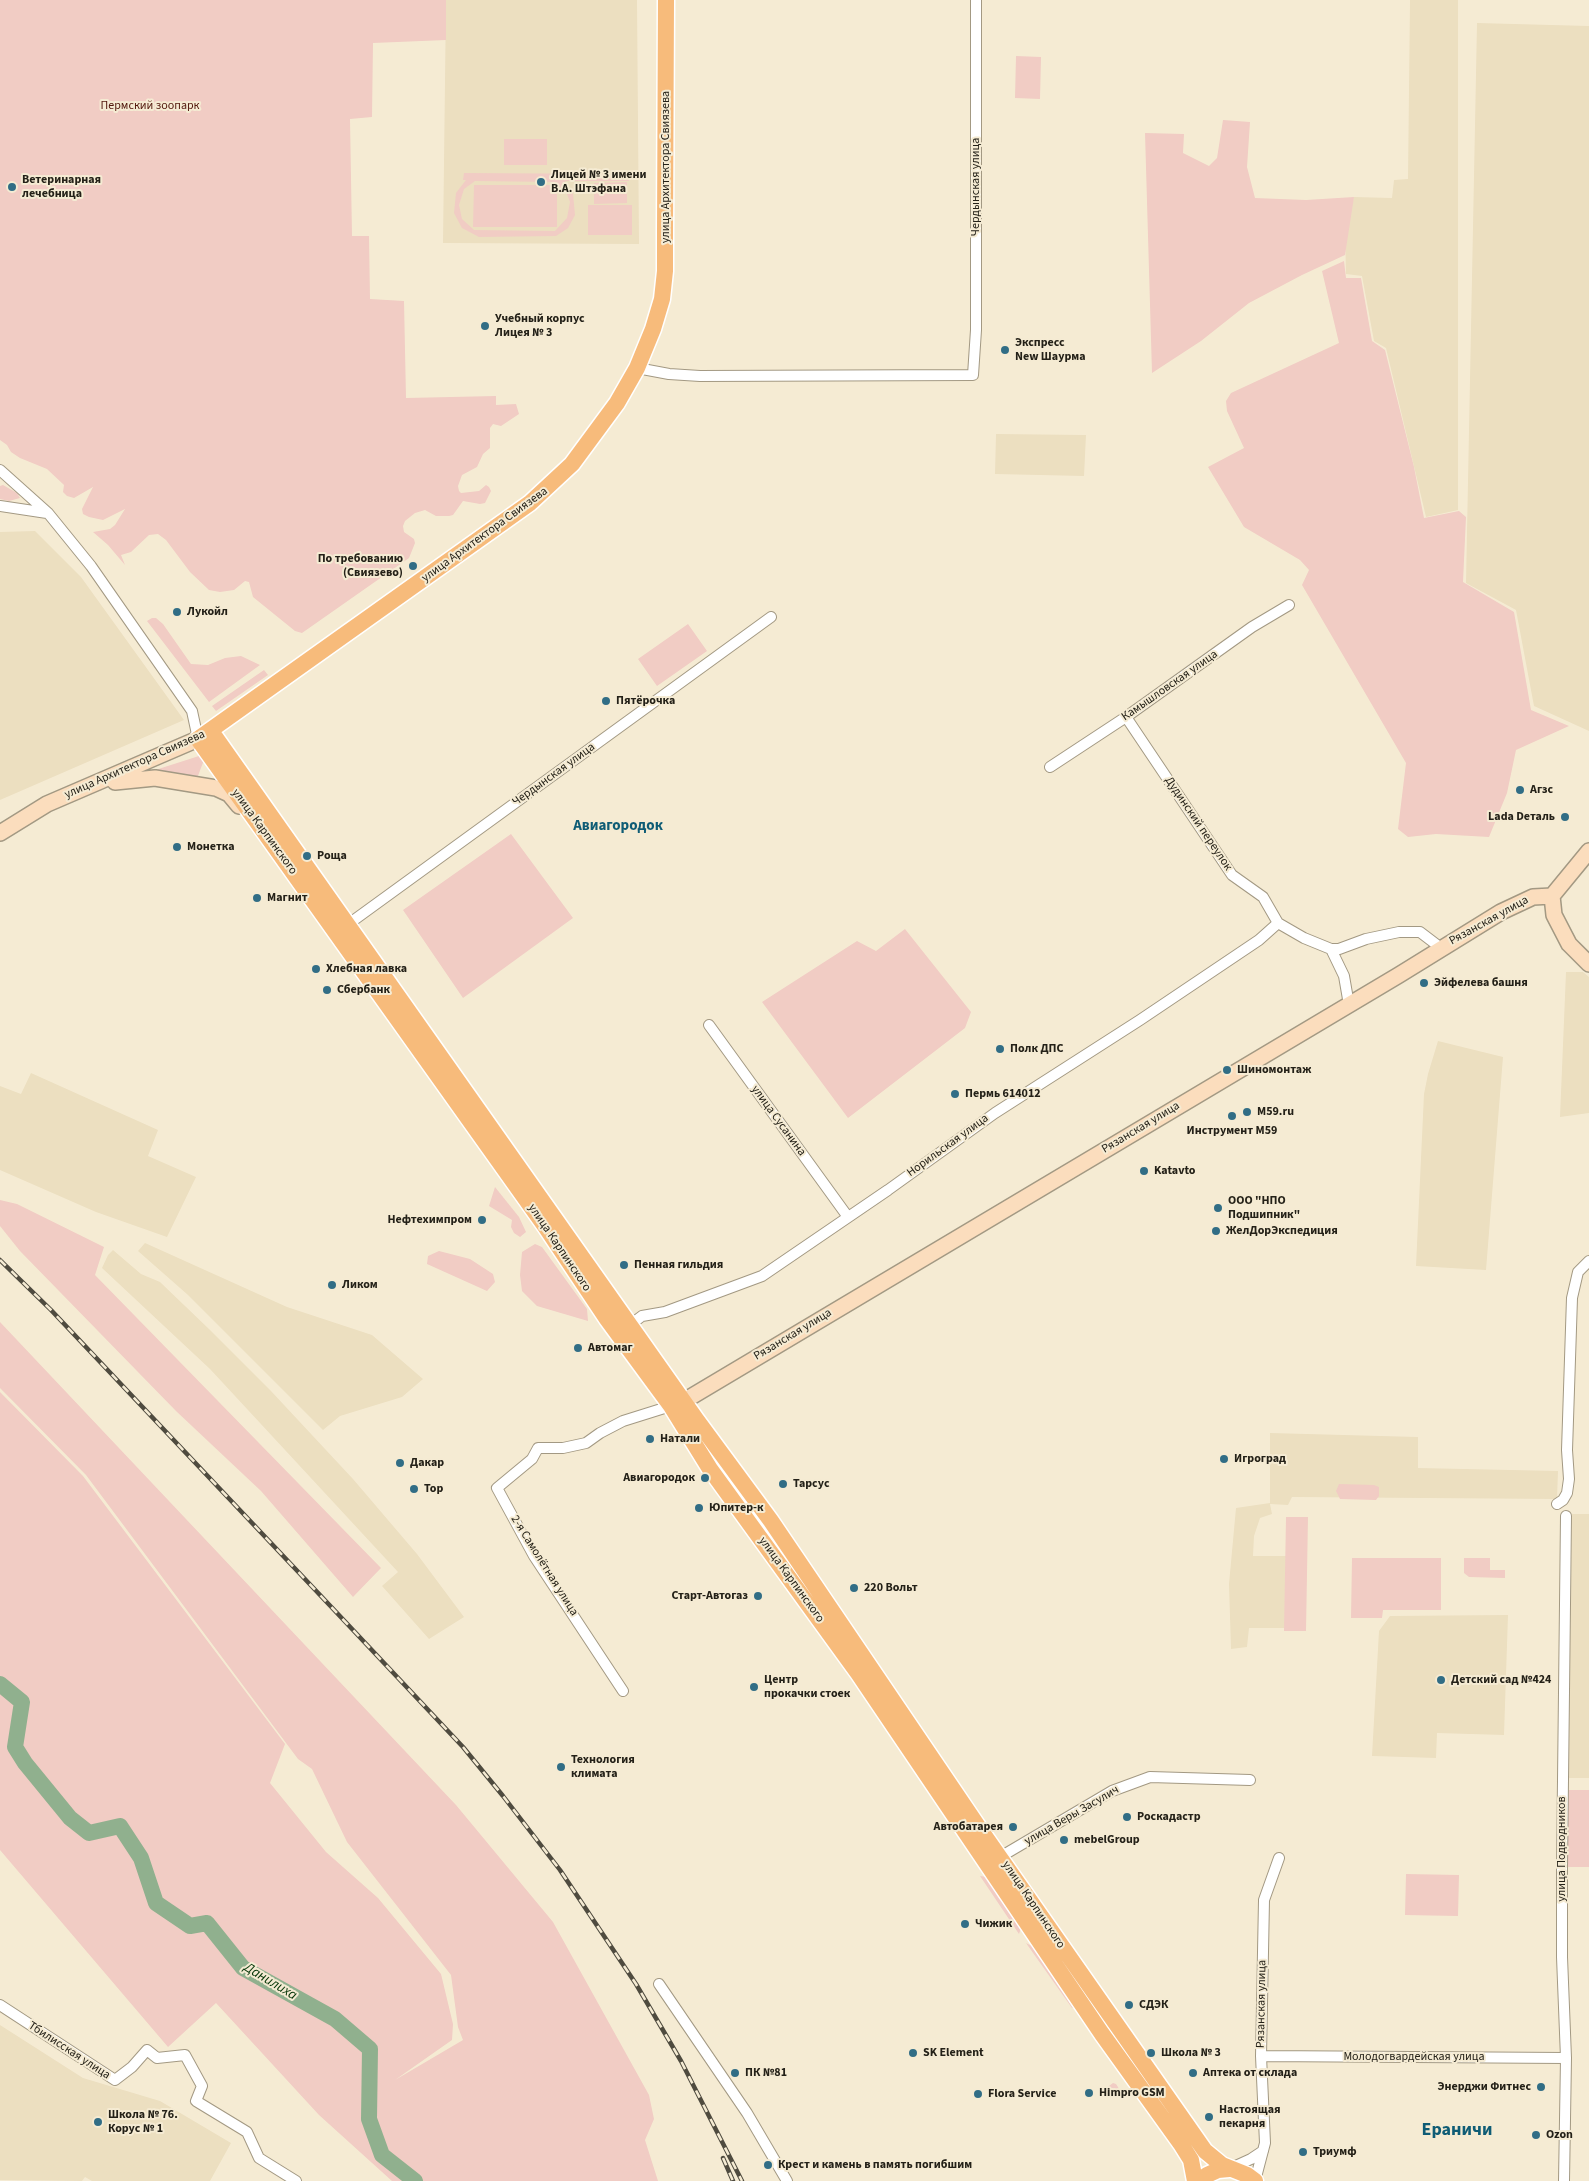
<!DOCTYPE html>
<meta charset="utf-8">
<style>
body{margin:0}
canvas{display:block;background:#f5ebd3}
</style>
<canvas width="1589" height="2181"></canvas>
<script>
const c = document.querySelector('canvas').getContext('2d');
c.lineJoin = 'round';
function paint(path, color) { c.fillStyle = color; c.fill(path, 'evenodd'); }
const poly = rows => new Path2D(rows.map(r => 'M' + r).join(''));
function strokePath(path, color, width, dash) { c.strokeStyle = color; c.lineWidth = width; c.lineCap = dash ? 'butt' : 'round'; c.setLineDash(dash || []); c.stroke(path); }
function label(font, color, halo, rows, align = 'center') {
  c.font = font + ' "Source Sans 3",sans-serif'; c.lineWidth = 4; c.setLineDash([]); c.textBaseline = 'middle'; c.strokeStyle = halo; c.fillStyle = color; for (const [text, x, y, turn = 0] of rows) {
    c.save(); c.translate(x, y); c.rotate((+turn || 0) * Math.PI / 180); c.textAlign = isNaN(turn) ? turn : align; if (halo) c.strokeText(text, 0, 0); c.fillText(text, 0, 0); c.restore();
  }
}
paint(poly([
 [446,0,637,0,639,244,443,243],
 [1410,0,1458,0,1458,510,1426,517,1386,348,1374,341,1362,276,1346,274,1345,229,1354,197,1392,198,1394,180,1408,179],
 [1477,23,1589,26,1589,731,1534,706,1516,610,1466,583],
 [996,434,1086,435,1084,476,995,474],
 [35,531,81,577,184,720,0,800,0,532],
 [1566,972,1583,972,1589,977,1589,1113,1560,1117],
 [1438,1041,1503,1057,1486,1270,1416,1266,1424,1094,1428,1074],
 [31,1073,158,1130,148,1156,196,1177,167,1237,96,1212,0,1170,0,1086,21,1094],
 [145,1243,287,1307,372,1335,423,1379,402,1397,340,1416,323,1430,188,1295,138,1251],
 [113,1250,141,1274,160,1282,209,1329,271,1391,353,1479,417,1554,464,1617,429,1639,382,1586,398,1572,210,1369,102,1268,108,1255],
 [1270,1433,1418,1437,1418,1468,1558,1471,1557,1499,1292,1497,1288,1505,1270,1504,1272,1514,1260,1518,1254,1536,1253,1556,1286,1556,1285,1628,1249,1628,1247,1647,1231,1649,1229,1584,1236,1508,1270,1503],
 [1572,1514,1589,1514,1589,1778,1568,1778],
 [1508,1615,1504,1735,1437,1733,1436,1758,1372,1756,1379,1631,1390,1616],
 [0,2025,83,2078,160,2101,231,2143,210,2181,92,2181,85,2177,82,2181,0,2180]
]), '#ecdfc0');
paint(poly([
 [0,0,446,0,446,40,373,43,372,117,350,119,352,236,369,236,370,299,404,301,406,398,496,396,496,405,516,404,519,414,501,426,493,424,490,428,490,448,483,454,477,467,462,475,458,486,459,491,461,493,479,491,486,485,489,487,491,491,485,503,480,504,463,501,453,515,449,516,436,516,425,510,415,513,405,521,403,526,404,532,414,539,415,543,409,558,302,633,295,631,253,597,249,582,245,581,234,590,220,592,209,590,190,572,166,540,158,534,149,535,131,552,121,555,125,565,108,545,93,532,110,529,115,525,125,509,103,520,89,517,83,514,82,509,93,487,74,498,67,496,63,492,64,485,47,469,20,458,11,452,7,445,0,440],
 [1016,56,1041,57,1040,99,1015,98],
 [1223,120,1250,122,1247,167,1255,198,1306,200,1354,197,1345,255,1302,275,1249,303,1201,341,1152,373,1145,133,1184,134,1183,153,1209,166,1217,158],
 [504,139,547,139,547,165,504,165],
 [464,173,629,174,629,181,565,181,573,194,575,215,568,228,556,236,479,237,462,228,454,213,456,193,466,180,463,180],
 [475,181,554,182,567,194,570,202,567,218,555,231,474,230,462,219,459,205,464,189],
 [627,182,627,203,594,204,594,183],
 [474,185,557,185,557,227,473,227],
 [588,205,632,205,632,235,588,235],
 [1344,261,1346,278,1361,278,1372,341,1385,350,1414,467,1424,518,1459,511,1466,517,1463,582,1514,612,1531,710,1569,726,1516,750,1507,793,1489,837,1436,834,1408,837,1398,829,1406,763,1302,585,1309,570,1300,560,1244,527,1208,467,1244,448,1227,411,1226,401,1231,393,1339,343,1322,271],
 [3,485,17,493,20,498,9,501,0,499,0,486],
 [152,618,156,618,163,624,191,664,208,665,225,658,241,656,260,665,209,702,147,621],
 [688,624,707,651,657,686,638,659],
 [264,670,268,675,216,711,212,706],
 [199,756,204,760,196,781,149,772],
 [511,834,573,918,463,998,403,910],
 [905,929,971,1012,965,1028,848,1118,762,1002,857,941,876,951],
 [495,1187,519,1217,526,1232,520,1237,514,1233,511,1227,512,1220,489,1206],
 [0,1200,17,1204,104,1247,95,1275,381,1568,353,1597,261,1491,176,1411,20,1251,0,1226],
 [535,1244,542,1247,587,1309,588,1321,537,1306,522,1291,520,1275,522,1252],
 [439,1251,470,1259,493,1274,495,1282,487,1291,427,1264,428,1256],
 [0,1322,456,1805,553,1922,649,2095,654,2119,645,2140,658,2181,392,2181,319,2115,216,2003,168,2047,0,1850,0,1392,83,1476,285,1744,270,1783,326,1852,378,1898,441,1974,453,2024,452,2040,395,2080,463,2040,458,2027,451,1975,347,1842,312,1769,298,1759,86,1475,0,1388],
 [1339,1484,1374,1485,1379,1487,1379,1496,1376,1500,1340,1499,1336,1491],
 [1286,1517,1308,1517,1306,1631,1284,1631],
 [1352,1558,1441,1558,1441,1610,1383,1610,1382,1618,1351,1618],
 [1464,1558,1490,1558,1490,1570,1505,1570,1505,1578,1469,1577,1464,1573],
 [1568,1790,1589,1790,1589,1867,1567,1867],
 [1406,1874,1459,1875,1458,1916,1405,1915],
 [980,1876,987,1877,1021,1928,1019,1934],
 [1026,1943,1034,1947,1073,2008,1072,2008],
 [1113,2083,1116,2084,1125,2098,1101,2092]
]), '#f1ccc4');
strokePath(poly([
 [0,1684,22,1702,15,1747,25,1763,70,1818,89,1833,120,1826,141,1858,156,1903,190,1926,207,1923,243,1968,335,2019,370,2049,369,2119,382,2155,415,2181]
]), '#90b08e', 16);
const street = poly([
 [637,368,669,374,700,376,973,375,976,330,976,0],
 [0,470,48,513,91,566,192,711,198,739],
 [0,506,47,513],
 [1126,717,1232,875,1263,897,1278,923,1304,938,1331,949,1344,976,1349,1005],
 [1050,767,1126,717,1252,627,1289,605],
 [343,928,771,617],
 [1331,949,1339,949,1366,939,1399,932,1420,932,1441,948],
 [709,1025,848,1217],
 [630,1325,642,1316,665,1312,762,1276,888,1190,995,1113,1140,1020,1259,940,1278,923],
 [1557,1504,1563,1500,1567,1493,1569,1479,1567,1450,1572,1298,1578,1272,1589,1261],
 [623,1691,534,1556,497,1488,532,1459,538,1448,563,1448,586,1443,600,1433,623,1421,674,1405],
 [995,1860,1112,1791,1150,1777,1250,1780],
 [659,1984,747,2113,787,2181],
 [0,2005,115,2080,132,2067,147,2050,157,2058,185,2055,202,2086,196,2101,247,2132,259,2158,296,2181],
 [1261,2056,1566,2058],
 [1229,2169,1251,2159,1263,2151],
 [1255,2181,1265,2143,1261,2056,1264,1900,1279,1858],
 [1564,2181,1566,2058,1562,1957,1562,1867,1566,1516]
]);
const secondary = poly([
 [115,782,155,778,216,788,229,794,239,806],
 [0,833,47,804,198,739],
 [1552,896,1554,915,1569,944,1589,964],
 [684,1401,1399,975,1501,912,1533,897,1552,896,1589,851]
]);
const primary = poly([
 [666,0,665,232,665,271,662,299,653,329,637,368,617,403,572,464,530,503,198,739,545,1226,607,1319,671,1406,710,1469,858,1673,1102,2034,1181,2144,1191,2160,1195,2181],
 [211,731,696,1419,771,1521,977,1825,1205,2151,1222,2165,1247,2175,1255,2181],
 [1201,2181,1207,2175,1218,2170,1229,2169]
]);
strokePath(street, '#a39983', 12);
strokePath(secondary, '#a39983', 18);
strokePath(primary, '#fff', 19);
strokePath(street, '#fff', 10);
strokePath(secondary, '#fbddbd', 15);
strokePath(primary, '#f7bb7b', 16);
const rail = poly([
 [0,1260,51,1310,337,1613,463,1747,503,1796,560,1870,636,1984,681,2061,742,2181],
 [723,2158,733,2181]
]);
strokePath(rail, '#4f4b3f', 4.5);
strokePath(rail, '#f5ebd3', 2.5, [8]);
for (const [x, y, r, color] of [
 [541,182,5,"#316d85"],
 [12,187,5,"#316d85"],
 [485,326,5,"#316d85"],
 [1005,350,5,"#316d85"],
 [413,566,5,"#316d85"],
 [177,612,5,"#316d85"],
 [606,701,5,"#316d85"],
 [1520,790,5,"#316d85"],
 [1565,817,5,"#316d85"],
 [177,847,5,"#316d85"],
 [307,856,5,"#316d85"],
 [257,898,5,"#316d85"],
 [316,969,5,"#316d85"],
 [1424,983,5,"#316d85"],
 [327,990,5,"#316d85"],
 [1000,1049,5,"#316d85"],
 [1227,1070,5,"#316d85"],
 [955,1094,5,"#316d85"],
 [1247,1112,5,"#316d85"],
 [1232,1116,5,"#316d85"],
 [1144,1171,5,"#316d85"],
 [1218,1208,5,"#316d85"],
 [482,1220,5,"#316d85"],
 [1216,1231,5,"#316d85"],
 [624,1265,5,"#316d85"],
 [332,1285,5,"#316d85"],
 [578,1348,5,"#316d85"],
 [650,1439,5,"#316d85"],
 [1224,1459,5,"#316d85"],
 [400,1463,5,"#316d85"],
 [705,1478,5,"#316d85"],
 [783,1484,5,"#316d85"],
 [414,1489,5,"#316d85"],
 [699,1508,5,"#316d85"],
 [854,1588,5,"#316d85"],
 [758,1596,5,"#316d85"],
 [1441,1680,5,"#316d85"],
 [754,1687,5,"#316d85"],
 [561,1767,5,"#316d85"],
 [1127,1817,5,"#316d85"],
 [1013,1827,5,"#316d85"],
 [1064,1840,5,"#316d85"],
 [965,1924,5,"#316d85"],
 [1129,2005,5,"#316d85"],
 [913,2053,5,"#316d85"],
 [1151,2053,5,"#316d85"],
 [735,2073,5,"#316d85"],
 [1193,2073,5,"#316d85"],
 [1541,2087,5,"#316d85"],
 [1089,2093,5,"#316d85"],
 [978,2094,5,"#316d85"],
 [1209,2117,5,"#316d85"],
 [98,2122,5,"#316d85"],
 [1536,2135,5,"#316d85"],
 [1303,2152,5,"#316d85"],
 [768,2165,5,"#316d85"]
]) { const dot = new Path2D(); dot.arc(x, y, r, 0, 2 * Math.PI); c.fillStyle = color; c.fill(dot); strokePath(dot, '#f5ebd3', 2); }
label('12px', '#52180d', '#f5ebd3', [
 ["Пермский зоопарк",150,106]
]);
label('12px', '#242118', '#f5ebd3', [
 ["улица Архитектора Свиязева",666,167,-90],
 ["Чердынская улица",976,187,-90],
 ["улица Архитектора Свиязева",485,535,-36],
 ["Камышловская улица",1170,686,-35],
 ["улица Архитектора Свиязева",135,765,-24],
 ["Чердынская улица",554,775,-36],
 ["Дудинский переулок",1198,824,56],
 ["улица Карпинского",264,832,54],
 ["Рязанская улица",1489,921,-29],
 ["улица Сусанина",778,1121,54],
 ["Рязанская улица",1141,1128,-31],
 ["Норильская улица",948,1146,-36],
 ["улица Карпинского",559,1248,56],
 ["Рязанская улица",793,1335,-31],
 ["2-я Самолётная улица",544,1566,58],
 ["улица Карпинского",791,1580,54],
 ["улица Веры Засулич",1072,1816,-30],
 ["улица Подводников",1562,1849,-90],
 ["улица Карпинского",1033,1905,56],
 ["Рязанская улица",1262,2004,-89],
 ["Тбилисская улица",69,2051,33],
 ["Молодогвардейская улица",1414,2057]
]);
label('bold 12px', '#242118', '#f5ebd3', [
 ["Лицей № 3 имени",551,175],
 ["В.А. Штэфана",551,189],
 ["Ветеринарная",22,180],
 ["лечебница",22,194],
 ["Учебный корпус",495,319],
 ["Лицея № 3",495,333],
 ["Экспресс",1015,343],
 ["New Шаурма",1015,357],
 ["По требованию",403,559,"right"],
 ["(Свиязево)",403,573,"right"],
 ["Лукойл",187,612],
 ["Пятёрочка",616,701],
 ["Агзс",1530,790],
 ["Lada Dеталь",1555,817,"right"],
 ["Монетка",187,847],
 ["Роща",317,856],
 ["Магнит",267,898],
 ["Хлебная лавка",326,969],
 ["Эйфелева башня",1434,983],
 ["Сбербанк",337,990],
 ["Полк ДПС",1010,1049],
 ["Шиномонтаж",1237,1070],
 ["Пермь 614012",965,1094],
 ["M59.ru",1257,1112],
 ["Инструмент М59",1232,1131,"center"],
 ["Katavto",1154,1171],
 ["ООО \"НПО",1228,1201],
 ["Подшипник\"",1228,1215],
 ["Нефтехимпром",472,1220,"right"],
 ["ЖелДорЭкспедиция",1226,1231],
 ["Пенная гильдия",634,1265],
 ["Ликом",342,1285],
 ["Автомаг",588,1348],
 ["Натали",660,1439],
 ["Игроград",1234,1459],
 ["Дакар",410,1463],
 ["Авиагородок",695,1478,"right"],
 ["Тарсус",793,1484],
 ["Тор",424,1489],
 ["Юпитер-к",709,1508],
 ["220 Вольт",864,1588],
 ["Старт-Автогаз",748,1596,"right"],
 ["Центр",764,1680],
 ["прокачки стоек",764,1694],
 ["Детский сад №424",1451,1680],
 ["Технология",571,1760],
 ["климата",571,1774],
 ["Роскадастр",1137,1817],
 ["Автобатарея",1003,1827,"right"],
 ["mebelGroup",1074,1840],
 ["Чижик",975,1924],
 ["СДЭК",1139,2005],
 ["SK Element",923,2053],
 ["Школа № 3",1161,2053],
 ["ПК №81",745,2073],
 ["Аптека от склада",1203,2073],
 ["Энерджи Фитнес",1531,2087,"right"],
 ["Himpro GSM",1099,2093],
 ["Flora Service",988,2094],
 ["Настоящая",1219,2110],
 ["пекарня",1219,2124],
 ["Школа № 76.",108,2115],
 ["Корус № 1",108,2129],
 ["Ozon",1546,2135],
 ["Триумф",1313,2152],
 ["Крест и камень в память погибшим",778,2165]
], 'left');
label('italic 14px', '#033406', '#f5ebd3', [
 ["Данилиха",270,1982,31]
]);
label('bold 15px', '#0f5c75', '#f5ebd3', [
 ["Авиагородок",618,827]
]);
label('bold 18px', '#0f5c75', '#f5ebd3', [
 ["Ераничи",1457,2131]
]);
</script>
